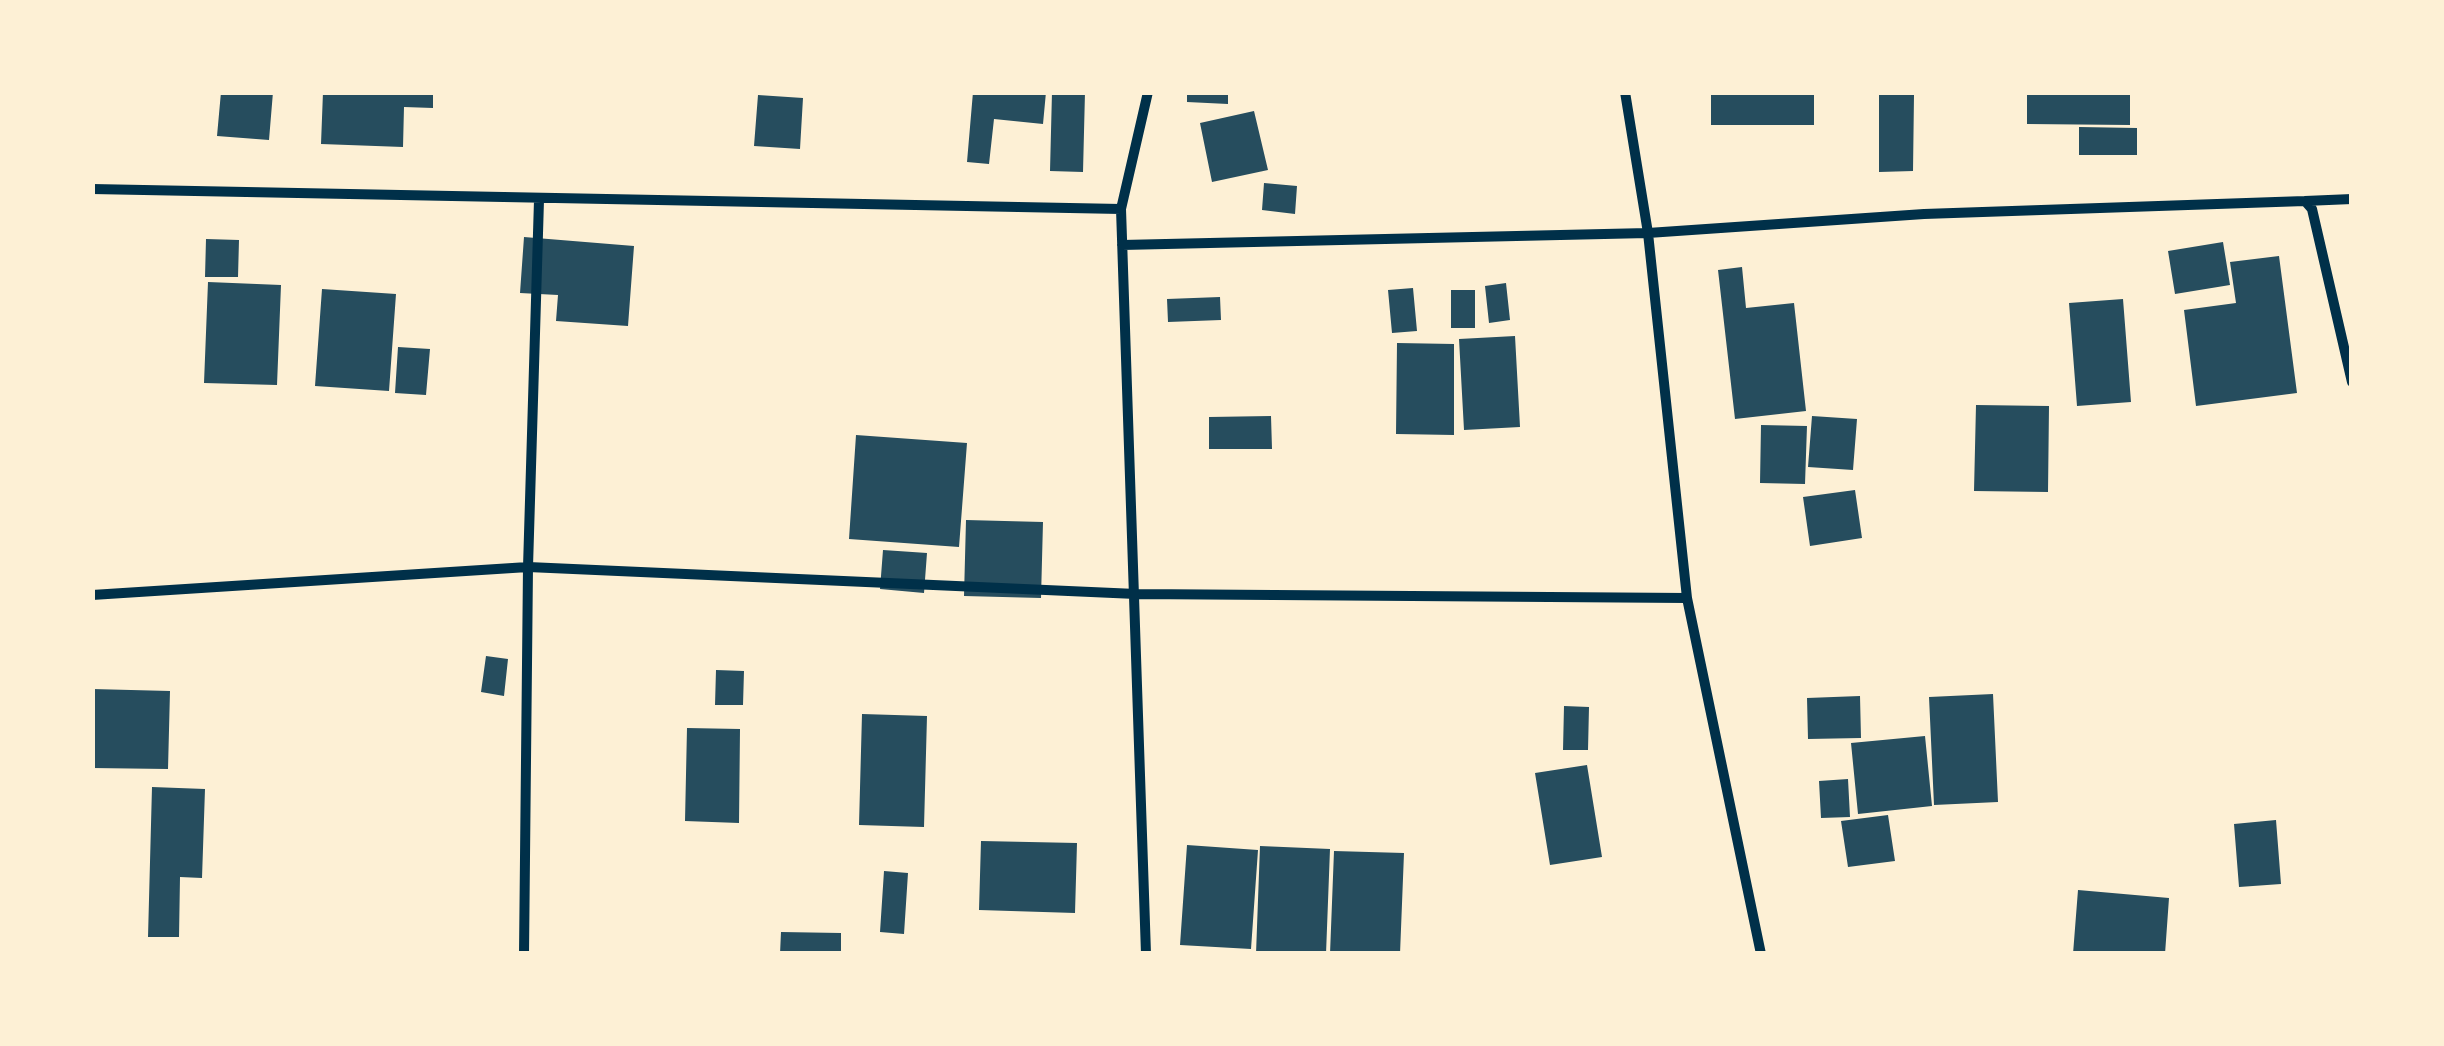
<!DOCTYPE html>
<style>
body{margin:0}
#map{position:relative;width:2444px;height:1046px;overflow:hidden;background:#fdf0d5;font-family:"Golos Text",sans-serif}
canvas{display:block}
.frame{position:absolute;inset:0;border:95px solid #fdf0d5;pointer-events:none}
</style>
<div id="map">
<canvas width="2444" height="1046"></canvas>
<div class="frame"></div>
</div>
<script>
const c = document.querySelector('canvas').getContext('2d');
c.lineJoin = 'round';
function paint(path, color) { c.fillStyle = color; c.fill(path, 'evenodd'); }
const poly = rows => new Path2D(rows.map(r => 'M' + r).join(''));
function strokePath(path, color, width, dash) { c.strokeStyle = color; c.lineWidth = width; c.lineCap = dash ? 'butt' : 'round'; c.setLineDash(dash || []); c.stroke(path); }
paint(poly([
 [221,92,273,92,269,140,217,136],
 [323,92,433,92,433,108,404,107,403,147,321,144],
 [973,92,1046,92,1043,124,994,119,989,164,967,162],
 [1052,92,1085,92,1083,172,1050,171],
 [1187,92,1228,92,1228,104,1187,102],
 [1711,92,1814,92,1814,125,1711,125],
 [2027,92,2130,92,2130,125,2027,124],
 [758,95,803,98,800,149,754,146],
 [1879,95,1914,95,1913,171,1879,172],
 [1254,111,1268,170,1212,182,1200,123],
 [2079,127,2137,128,2137,155,2079,155],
 [1264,183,1297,186,1295,214,1262,210],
 [524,237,634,246,628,326,556,321,558,295,520,293],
 [206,239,239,240,238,277,205,277],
 [2223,242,2230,285,2175,294,2168,251],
 [2279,256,2297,393,2196,406,2184,310,2236,303,2230,262],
 [1742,267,1746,308,1794,303,1806,411,1735,419,1718,270],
 [208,282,281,285,277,385,204,383],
 [1506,283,1510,320,1489,323,1485,286],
 [1413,288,1417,331,1392,333,1388,290],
 [322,289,396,294,389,391,315,386],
 [1451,290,1475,290,1475,328,1451,328],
 [1220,297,1221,320,1168,322,1167,299],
 [2123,299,2131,402,2077,406,2069,303],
 [1515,336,1520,427,1464,430,1459,339],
 [1397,343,1454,344,1454,435,1396,434],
 [398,347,430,349,426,395,395,393],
 [1976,405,2049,406,2048,492,1974,491],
 [1271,416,1272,449,1209,449,1209,417],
 [1812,416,1857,419,1853,470,1808,467],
 [1761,425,1807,426,1805,484,1760,483],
 [856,435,967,443,959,547,849,539],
 [1855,490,1862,538,1810,546,1803,497],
 [966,520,1043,522,1041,598,964,596],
 [883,550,927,553,924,593,880,589],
 [486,656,508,659,504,696,481,692],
 [716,670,744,671,743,705,715,705],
 [92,689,170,691,168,769,92,768],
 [1993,694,1998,802,1934,805,1929,697],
 [1860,696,1861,738,1808,739,1807,698],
 [1564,706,1589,707,1588,750,1563,750],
 [862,714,927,716,924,827,859,825],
 [687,728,740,729,739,823,685,821],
 [1925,736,1932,806,1858,814,1851,743],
 [1587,765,1602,857,1550,865,1535,773],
 [1848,779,1850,817,1821,818,1819,781],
 [152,787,205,789,202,878,180,877,179,937,148,937],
 [1888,815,1895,861,1848,867,1841,821],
 [2276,820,2281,884,2239,887,2234,824],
 [981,841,1077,843,1075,913,979,910],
 [1187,845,1258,850,1251,949,1180,945],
 [1260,846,1330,849,1326,954,1256,954],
 [1334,851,1404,853,1400,954,1330,954],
 [884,871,908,873,904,934,880,932],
 [2078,890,2169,898,2165,954,2073,954],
 [781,932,841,933,841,954,780,954]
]), '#264d5e');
strokePath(poly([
 [1625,92,1648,233,1687,598,1761,954],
 [92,189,1121,209],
 [2305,201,2352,199],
 [1122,245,1648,233,1924,214,2305,201,2312,209,2352,382],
 [92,595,528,567,1136,594,1687,598],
 [524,954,528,567,539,200],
 [1146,954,1121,209,1148,92]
]), '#003049', 10);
</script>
